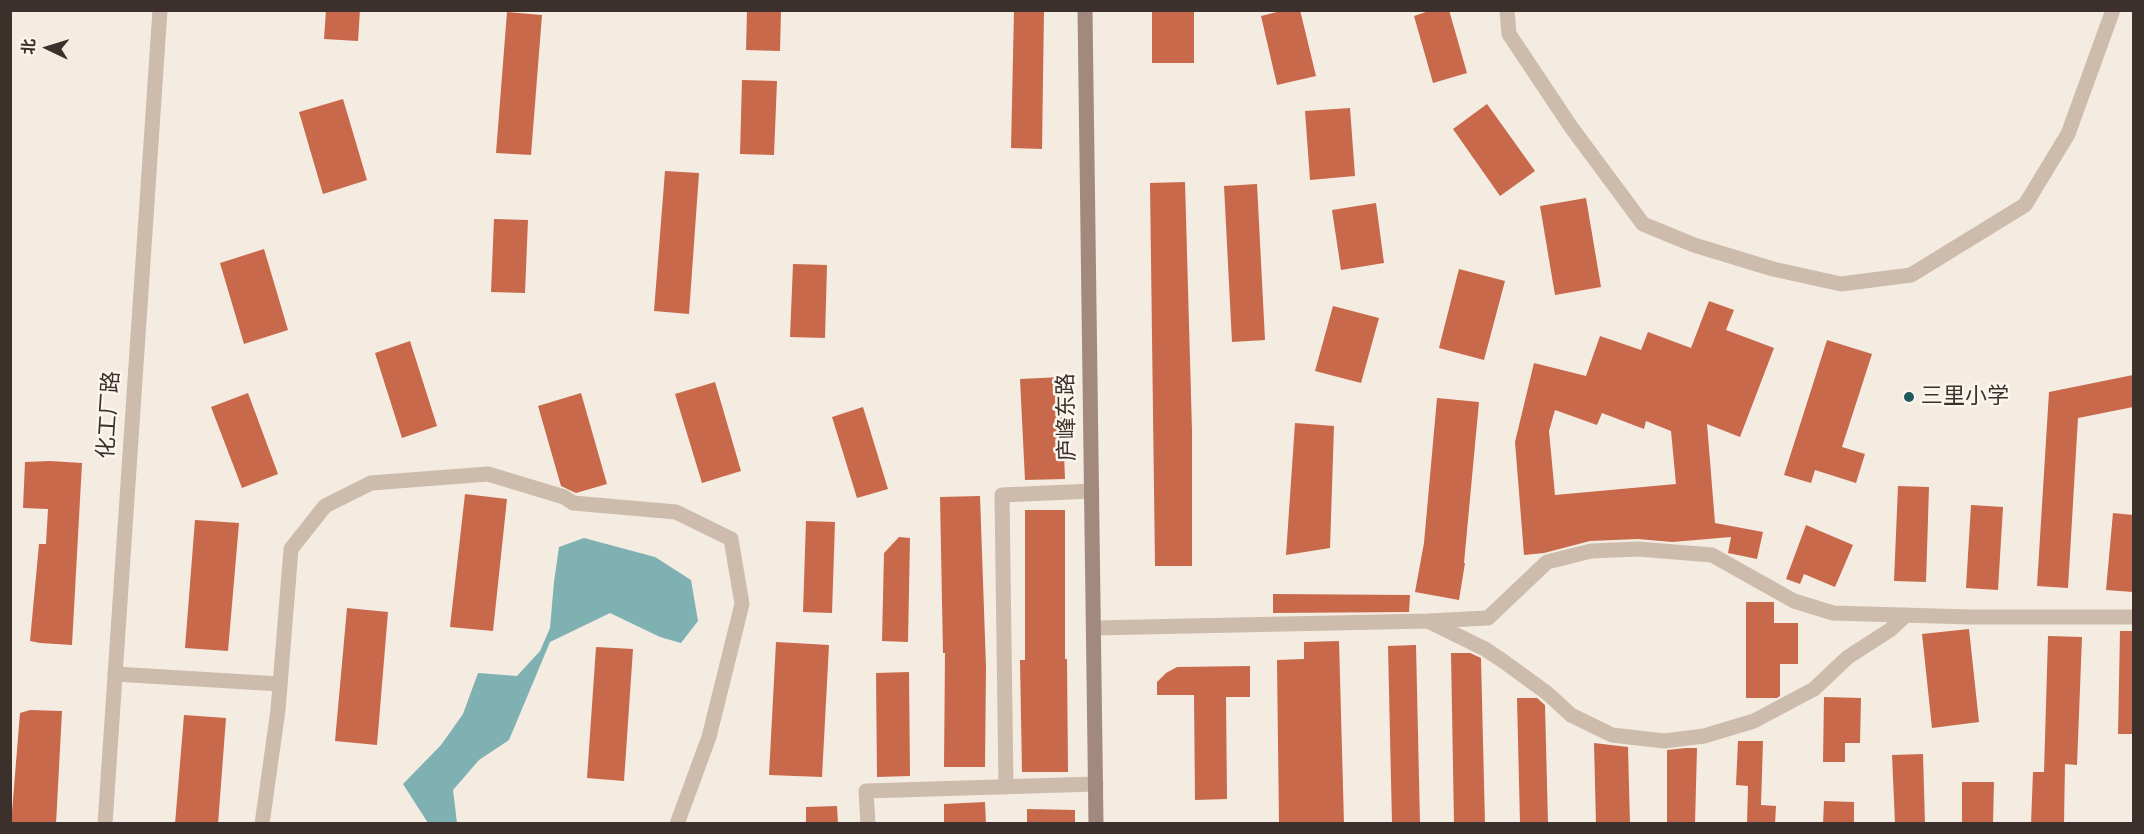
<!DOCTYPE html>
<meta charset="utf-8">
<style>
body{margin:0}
#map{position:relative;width:2144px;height:834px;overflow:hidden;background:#f4ebe1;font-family:"Sofia Sans Condensed","Noto Sans SC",sans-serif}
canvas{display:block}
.frame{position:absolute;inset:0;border:12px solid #3b302b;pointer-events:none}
.north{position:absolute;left:18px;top:18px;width:60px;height:60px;-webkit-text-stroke:4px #fbf5ee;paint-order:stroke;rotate:274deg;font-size:16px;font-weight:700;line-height:24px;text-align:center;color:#3b302b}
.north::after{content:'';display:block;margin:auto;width:21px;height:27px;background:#3b302b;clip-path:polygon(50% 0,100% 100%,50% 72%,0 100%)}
</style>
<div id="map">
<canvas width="2144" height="834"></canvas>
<div class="frame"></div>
<div class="north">北</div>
</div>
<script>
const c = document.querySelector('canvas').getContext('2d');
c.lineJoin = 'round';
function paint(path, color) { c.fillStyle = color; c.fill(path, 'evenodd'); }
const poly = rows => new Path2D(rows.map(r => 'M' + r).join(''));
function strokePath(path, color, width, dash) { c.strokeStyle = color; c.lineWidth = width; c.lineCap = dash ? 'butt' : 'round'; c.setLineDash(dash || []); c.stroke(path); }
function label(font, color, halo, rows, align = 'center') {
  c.font = font + ' "Sofia Sans Condensed","Noto Sans SC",sans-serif'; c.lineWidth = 5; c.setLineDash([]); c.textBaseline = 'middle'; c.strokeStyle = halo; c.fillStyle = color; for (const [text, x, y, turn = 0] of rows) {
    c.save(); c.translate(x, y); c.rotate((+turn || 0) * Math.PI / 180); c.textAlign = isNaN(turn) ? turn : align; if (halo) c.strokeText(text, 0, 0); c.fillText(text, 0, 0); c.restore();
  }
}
paint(poly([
 [584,538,655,557,691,580,698,621,681,643,660,637,610,613,550,642,509,740,479,760,453,790,457,823,428,823,403,784,441,745,463,714,478,673,517,676,540,651,550,628,554,582,559,547]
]), '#7fb0b2');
paint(poly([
 [326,10,360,10,358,41,324,39],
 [747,10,781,10,780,51,746,50],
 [1014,10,1044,10,1042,149,1011,148],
 [1152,10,1194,10,1194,63,1152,63],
 [1285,10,1300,10,1316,76,1277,85,1261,16],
 [1432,10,1449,10,1467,73,1433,83,1414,16],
 [507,12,542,15,531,155,496,153],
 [742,80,777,81,774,155,740,154],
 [343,99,367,180,323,194,299,112],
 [1487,104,1535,171,1500,196,1453,129],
 [1350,108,1355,176,1310,180,1305,111],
 [665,171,699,173,689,314,654,311],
 [1185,182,1192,431,1192,566,1155,566,1150,183],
 [1257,184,1265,340,1232,342,1224,186],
 [1586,198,1601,287,1555,295,1540,206],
 [1376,203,1384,263,1341,270,1332,210],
 [494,219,528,220,525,293,491,292],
 [264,249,288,330,244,344,220,263],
 [793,264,827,265,825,338,790,337],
 [1459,269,1505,281,1484,360,1439,348],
 [1709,301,1734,310,1726,330,1774,348,1740,437,1707,424,1715,523,1763,532,1757,559,1728,553,1731,537,1672,542,1638,539,1590,541,1544,553,1524,555,1515,442,1534,363,1586,376,1600,336,1641,350,1648,332,1691,348],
 [1555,410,1597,425,1602,413,1644,429,1646,421,1671,431,1676,484,1555,495,1549,431],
 [1333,306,1379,318,1361,383,1315,371],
 [1827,340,1872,354,1842,447,1865,454,1856,483,1815,470,1811,483,1784,475],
 [410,341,437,426,402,438,375,353],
 [2133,375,2133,407,2078,418,2068,588,2037,586,2049,392],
 [1061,377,1065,479,1025,480,1020,379],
 [715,382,741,471,702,483,675,394],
 [248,393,278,474,242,488,211,407],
 [581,393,607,484,576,493,561,486,538,406],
 [1437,398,1479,402,1464,563,1465,563,1459,600,1415,592,1424,543],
 [863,407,888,489,857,498,832,417],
 [1295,423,1334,426,1330,548,1286,555],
 [50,461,82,463,72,645,40,643,30,641,39,544,46,544,48,509,23,508,25,462],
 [1898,486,1929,487,1926,582,1894,581],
 [465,494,507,499,493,631,450,627],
 [980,496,986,667,985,767,944,767,945,653,943,653,940,497],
 [1971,505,2003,507,1998,590,1966,588],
 [1025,510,1065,510,1065,659,1067,659,1068,772,1022,772,1020,660,1025,660],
 [2113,513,2133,515,2133,592,2106,590],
 [195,520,239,523,228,651,185,648],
 [806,521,835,522,832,613,803,612],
 [1806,525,1853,545,1835,587,1804,574,1800,584,1786,579],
 [899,537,910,538,908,642,882,641,884,553],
 [1273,594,1410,595,1409,612,1273,613],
 [1746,602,1774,602,1774,623,1798,623,1798,664,1780,664,1780,696,1777,698,1746,698],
 [347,608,388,612,377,745,335,741],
 [1969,629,1979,722,1932,728,1922,634],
 [2120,631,2133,631,2133,734,2118,734],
 [2048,636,2082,637,2077,765,2065,764,2064,824,2031,824,2033,772,2044,772],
 [1339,641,1344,824,1279,824,1277,660,1304,659,1304,642],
 [776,642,829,645,822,777,769,775],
 [1416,645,1420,824,1392,824,1388,646],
 [596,647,633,649,624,781,587,778],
 [1451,653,1470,653,1481,658,1485,824,1454,824],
 [1250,666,1250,697,1226,697,1227,799,1195,800,1194,695,1157,695,1157,682,1166,673,1177,667],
 [909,672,910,776,877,777,876,673],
 [1824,697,1861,698,1860,743,1845,743,1845,762,1823,762],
 [1517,698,1537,698,1545,705,1548,824,1520,824],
 [30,710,62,711,56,824,11,824,20,713],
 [184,715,226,718,218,824,175,824],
 [1738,741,1763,741,1761,805,1776,806,1775,824,1747,824,1748,786,1736,785],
 [1594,743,1628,747,1630,824,1596,824],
 [1686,748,1697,748,1695,824,1667,824,1667,750],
 [1923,754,1925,824,1895,824,1892,755],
 [1962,782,1994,782,1993,824,1962,824],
 [1824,801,1854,802,1854,824,1823,824],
 [985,802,986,824,944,824,944,804],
 [837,806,838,824,806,824,806,807],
 [1027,809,1075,810,1075,824,1027,824]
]), '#c8694b');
strokePath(poly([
 [1507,10,1509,34,1571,127,1643,224,1694,245,1773,269,1841,284,1911,275,2025,205,2068,134,2113,10],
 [1430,622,1485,649,1503,661,1547,693,1571,715,1612,735,1664,741,1704,736,1754,721,1814,689,1848,657,1890,630,1906,615],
 [1094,628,1428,621,1488,618,1547,562,1591,551,1638,549,1712,555,1794,601,1833,613,1970,617,2134,617],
 [115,674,280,684],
 [1006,787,1002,495,1092,491],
 [262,824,278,710,291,549,325,506,371,483,488,474,564,497,573,503,676,512,731,539,742,604,709,737,677,824],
 [868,824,866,791,1096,784]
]), '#cdbbac', 15);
strokePath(poly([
 [105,824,160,10]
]), '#cdbbac', 15);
strokePath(poly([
 [1085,10,1096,824]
]), '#a18a7d', 15);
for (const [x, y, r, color] of [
 [1909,397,6,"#1f5a5e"]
]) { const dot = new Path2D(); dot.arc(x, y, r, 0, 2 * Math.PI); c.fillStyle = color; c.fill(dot); strokePath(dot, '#fbf5ee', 2); }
label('22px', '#3b302b', '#fbf5ee', [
 ["三里小学",1921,397]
], 'left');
label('22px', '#3b302b', '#fbf5ee', [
 ["化工厂路",110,415,-86],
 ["庐峰东路",1068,417,-91]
]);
</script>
